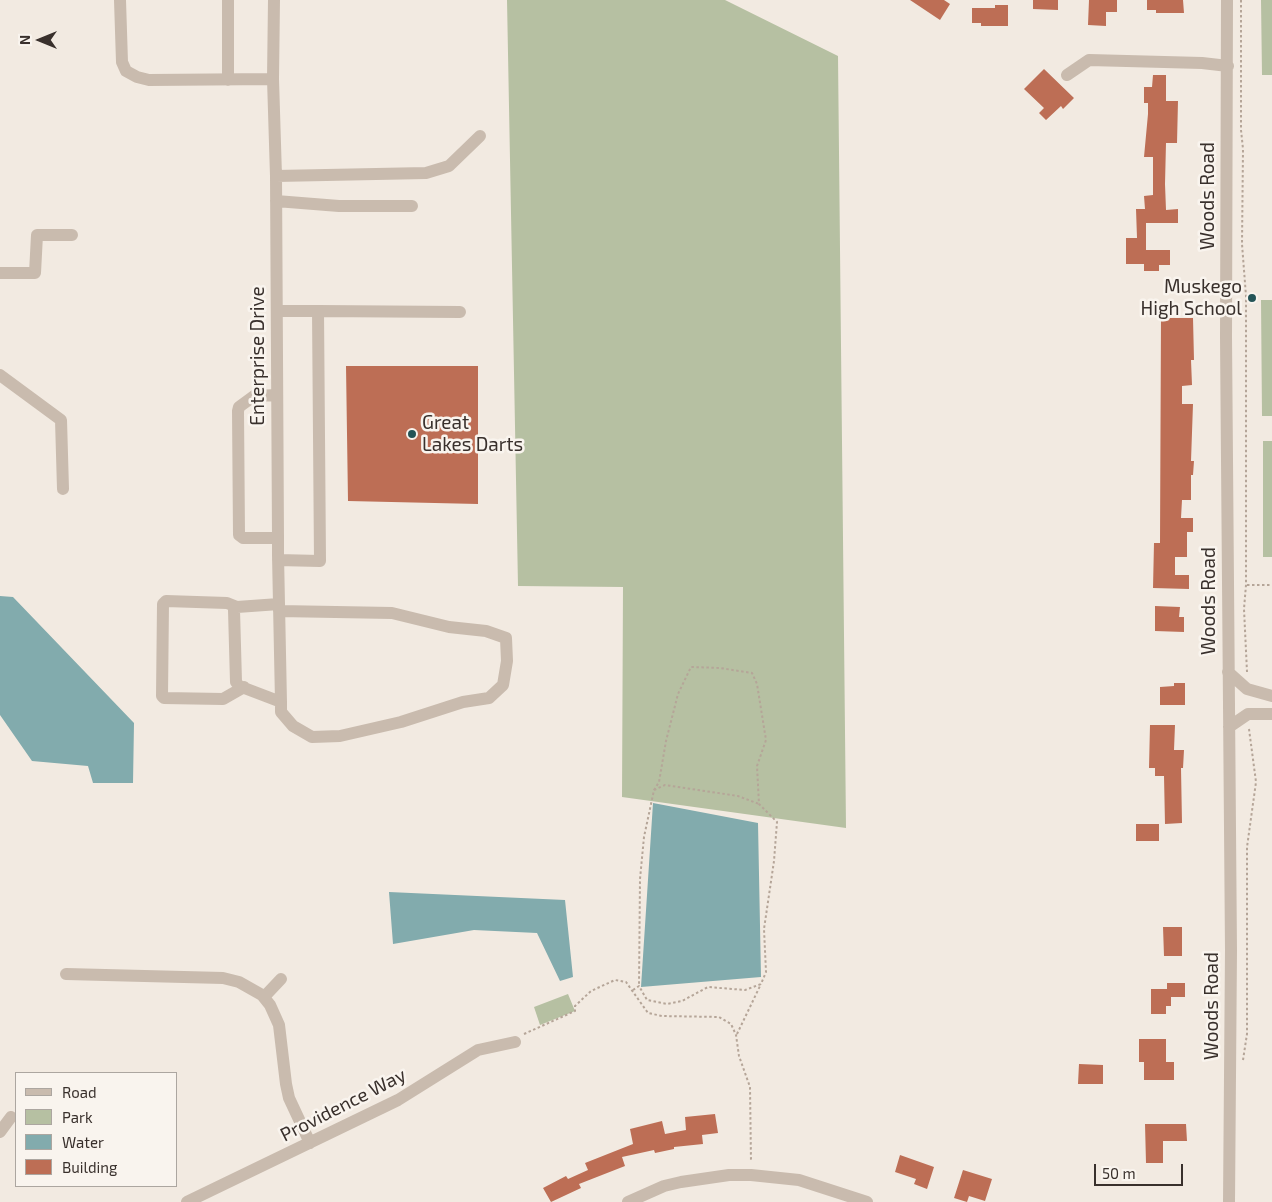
<!DOCTYPE html>
<style>
body{margin:0}
#map{position:relative;width:1272px;height:1202px;overflow:hidden;background:#f2eae1;font-family:"Exo 2",sans-serif}
canvas{display:block}
.legend{position:absolute;left:15px;top:1072px;width:162px;height:115px;box-sizing:border-box;background:#f9f4ee;border:1px solid #aca6a0;margin:0;padding:6px 9px;list-style:none;font-size:15px;color:#39302c}
.legend li{display:flex;align-items:center;gap:10px;height:25px}
.legend b{width:25px;border:1px solid #aca6a0}
.north{position:absolute;left:15px;top:15px;width:50px;height:50px;-webkit-text-stroke:4px #f9f4ee;paint-order:stroke;rotate:270deg;font-size:14px;font-weight:700;line-height:20px;text-align:center;color:#39302c}
.north::after{content:'';display:block;margin:auto;width:18px;height:22px;background:#39302c;clip-path:polygon(50% 0,100% 100%,50% 72%,0 100%)}
.scale{position:absolute;left:1094px;top:1164px;width:89px;height:22px;box-sizing:border-box;border:2px solid #39302c;border-top:0;padding-left:6px;font-size:15px;line-height:18px;white-space:nowrap;color:#39302c;-webkit-text-stroke:4px #f9f4ee;paint-order:stroke}
</style>
<div id="map">
<canvas width="1272" height="1202"></canvas>
<ul class="legend">
<li><b style="height:6px;background:#c9bbae"></b>Road</li>
<li><b style="height:14px;background:#b6c0a2"></b>Park</li>
<li><b style="height:14px;background:#82abad"></b>Water</li>
<li><b style="height:14px;background:#bd6e55"></b>Building</li>
</ul>
<div class="north">N</div>
<div class="scale">50 m</div>
</div>
<script>
const c = document.querySelector('canvas').getContext('2d');
c.lineJoin = 'round';
function paint(path, color) { c.fillStyle = color; c.fill(path, 'evenodd'); }
const poly = rows => new Path2D(rows.map(r => 'M' + r).join(''));
function strokePath(path, color, width, dash) { c.strokeStyle = color; c.lineWidth = width; c.lineCap = dash ? 'butt' : 'round'; c.setLineDash(dash || []); c.stroke(path); }
function label(font, color, halo, rows, align = 'center') {
  c.font = font + ' "Exo 2",sans-serif'; c.lineWidth = 5; c.setLineDash([]); c.textBaseline = 'middle'; c.strokeStyle = halo; c.fillStyle = color; for (const [text, x, y, turn = 0] of rows) {
    c.save(); c.translate(x, y); c.rotate((+turn || 0) * Math.PI / 180); c.textAlign = isNaN(turn) ? turn : align; if (halo) c.strokeText(text, 0, 0); c.fillText(text, 0, 0); c.restore();
  }
}
paint(poly([
 [507,0,725,0,838,56,846,828,622,797,623,587,518,586],
 [1261,0,1272,0,1272,75,1262,75],
 [1261,300,1272,300,1272,416,1262,416],
 [1263,441,1272,441,1272,557,1263,557],
 [568,994,575,1011,540,1025,534,1007]
]), '#b6c0a2');
paint(poly([
 [0,596,13,597,134,723,133,783,93,783,88,766,32,761,0,715],
 [653,803,758,823,761,977,641,987],
 [389,892,565,900,573,977,560,981,537,933,474,930,393,944]
]), '#82abad');
paint(poly([
 [910,0,944,0,950,4,940,20],
 [1033,0,1058,0,1058,10,1033,9],
 [1089,0,1117,0,1117,12,1106,12,1106,26,1088,25],
 [1147,0,1183,0,1184,13,1156,13,1156,10,1147,10],
 [995,5,1008,5,1008,26,981,26,981,23,972,23,972,8,995,8],
 [1044,69,1074,98,1063,109,1061,106,1046,120,1039,113,1044,108,1024,89],
 [1153,75,1166,75,1166,101,1178,101,1177,143,1166,143,1165,184,1166,210,1178,209,1178,223,1146,223,1146,250,1170,250,1170,265,1159,265,1159,271,1144,271,1144,264,1126,264,1126,238,1137,238,1136,209,1145,209,1144,196,1153,195,1153,157,1144,157,1148,114,1148,103,1144,103,1144,87,1152,87],
 [1161,318,1193,318,1194,360,1191,360,1192,385,1182,386,1182,404,1193,404,1191,461,1194,461,1193,475,1191,475,1191,500,1182,500,1181,518,1193,518,1193,532,1187,532,1187,557,1175,557,1175,575,1189,575,1189,589,1153,588,1154,543,1160,543],
 [346,366,478,366,478,504,348,501],
 [1155,606,1180,607,1179,617,1184,617,1184,632,1155,631],
 [1174,683,1185,683,1185,705,1160,705,1160,687,1174,686],
 [1150,725,1175,725,1174,750,1184,750,1183,768,1181,768,1182,823,1165,824,1164,776,1155,776,1155,768,1149,768],
 [1136,824,1159,824,1159,841,1136,841],
 [1163,927,1182,927,1182,956,1164,956],
 [1167,983,1185,983,1185,997,1171,997,1171,1006,1166,1006,1166,1014,1151,1014,1151,989,1167,989],
 [1139,1039,1166,1039,1166,1062,1174,1062,1174,1080,1144,1080,1144,1062,1139,1062],
 [1079,1064,1103,1065,1103,1084,1078,1084],
 [715,1114,718,1133,702,1135,703,1144,674,1147,674,1149,655,1153,654,1150,622,1157,625,1166,579,1184,581,1188,551,1202,543,1188,566,1176,568,1179,588,1170,585,1163,633,1144,630,1129,662,1121,665,1134,686,1130,685,1117],
 [1145,1124,1186,1124,1187,1141,1163,1141,1163,1163,1146,1163],
 [900,1155,934,1167,927,1189,914,1184,916,1179,895,1172],
 [963,1170,992,1179,985,1201,969,1196,967,1202,954,1198]
]), '#bd6e55');
strokePath(poly([
 [1241,0,1241,130,1243,149,1242,244,1246,296,1246,585,1244,609,1247,672],
 [1247,585,1272,585],
 [654,790,665,785,738,796,759,804],
 [633,990,639,986,647,1000,667,1004,682,1001,708,987,745,990,761,984,766,972,764,929,774,861,777,822,759,804,757,766,766,740,757,684,752,673,720,668,691,667,678,694,666,741,659,782,654,790,644,837,640,879,639,986],
 [524,1034,575,1011,575,1006,591,991,615,980,626,982,648,1013,662,1016,719,1017,731,1024,736,1035,739,1056,750,1087,751,1162],
 [737,1034,761,984],
 [1243,1060,1247,1034,1247,847,1256,782,1249,729]
]), '#b5a598', 2, [2.5, 2.5]);
strokePath(poly([
 [120,0,122,62,126,71,137,77,149,80,273,79],
 [274,0,273,79,276,176,278,538,278,555,281,702,281,712,293,726,312,737,340,736,401,722,463,702,489,698,503,685,507,661,506,638,486,631,449,627,392,613,279,611],
 [1227,0,1226,337,1231,950,1229,1202],
 [1067,75,1089,60,1202,63,1228,66],
 [228,80,228,0],
 [276,176,426,173,449,166,480,136],
 [276,201,339,206,412,206],
 [0,273,35,273,37,235,72,235],
 [277,311,318,311,320,561,278,560],
 [318,311,460,312],
 [0,375,61,420,63,489],
 [277,395,254,396,239,407,238,411,239,535,243,538,278,538],
 [237,607,234,610,236,682,239,686,281,702],
 [1228,672,1247,689,1272,696],
 [244,687,223,699,164,698,162,696,163,604,166,601,227,603,237,607,279,604],
 [1229,727,1248,714,1272,714],
 [66,974,223,978,239,982,262,995,270,1005,279,1025,286,1084,289,1098,310,1143],
 [264,997,281,979],
 [0,1132,11,1117],
 [187,1202,398,1100,478,1050,515,1042],
 [628,1202,664,1186,681,1182,729,1175,751,1175,799,1180,867,1202]
]), '#c9bbae', 12);
for (const [x, y, r, color] of [
 [1252,298,5,"#245457"],
 [412,434,5,"#245457"]
]) { const dot = new Path2D(); dot.arc(x, y, r, 0, 2 * Math.PI); c.fillStyle = color; c.fill(dot); strokePath(dot, '#f9f4ee', 2); }
label('19px', '#39302c', '#f9f4ee', [
 ["Woods Road",1208,196,-90],
 ["Enterprise Drive",258,356,-90],
 ["Woods Road",1209,601,-90],
 ["Woods Road",1212,1006,-90],
 ["Providence Way",343,1105,-27]
]);
label('19px', '#39302c', '#f9f4ee', [
 ["Muskego",1242,287],
 ["High School",1242,309],
 ["Great",422,423,"left"],
 ["Lakes Darts",422,445,"left"]
], 'right');
</script>
